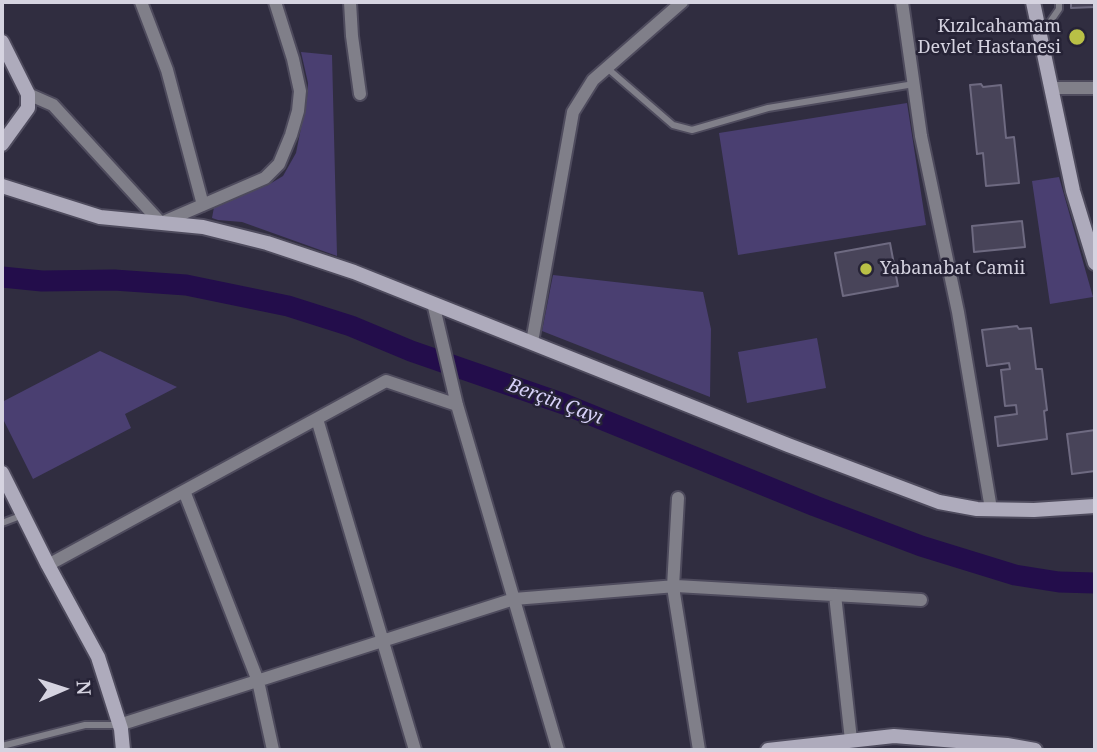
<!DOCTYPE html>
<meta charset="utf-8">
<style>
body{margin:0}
#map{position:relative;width:1097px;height:752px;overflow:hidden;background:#302d40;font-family:"Noto Serif",serif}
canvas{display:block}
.frame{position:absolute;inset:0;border:4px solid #d5d3e0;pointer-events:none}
.north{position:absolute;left:28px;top:654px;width:70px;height:70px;-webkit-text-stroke:5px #262336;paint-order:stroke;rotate:87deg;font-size:19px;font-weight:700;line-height:28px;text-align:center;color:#d5d3e0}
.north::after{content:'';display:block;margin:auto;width:24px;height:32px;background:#d5d3e0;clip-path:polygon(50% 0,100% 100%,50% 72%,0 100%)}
</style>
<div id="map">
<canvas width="1097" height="752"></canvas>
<div class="frame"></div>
<div class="north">N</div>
</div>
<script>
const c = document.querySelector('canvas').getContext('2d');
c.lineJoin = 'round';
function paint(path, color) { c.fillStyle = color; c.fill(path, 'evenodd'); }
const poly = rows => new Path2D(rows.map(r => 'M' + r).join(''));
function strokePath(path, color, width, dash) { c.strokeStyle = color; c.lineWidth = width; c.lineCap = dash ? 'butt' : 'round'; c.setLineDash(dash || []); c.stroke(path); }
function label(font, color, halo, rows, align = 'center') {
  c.font = font + ' "Noto Serif",serif'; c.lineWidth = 5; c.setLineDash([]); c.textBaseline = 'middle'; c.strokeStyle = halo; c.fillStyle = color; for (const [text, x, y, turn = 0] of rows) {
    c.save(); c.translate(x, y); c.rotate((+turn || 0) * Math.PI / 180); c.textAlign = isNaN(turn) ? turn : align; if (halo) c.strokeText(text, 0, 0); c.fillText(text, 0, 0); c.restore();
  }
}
paint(poly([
 [301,52,332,55,337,256,242,222,218,220,212,218,214,207,230,196,268,185,283,176,296,153,307,98,308,83],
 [907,103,926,225,738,255,719,133],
 [1059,177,1093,297,1050,304,1032,181],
 [553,275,703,292,711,329,710,397,542,331],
 [817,338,826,388,747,403,738,352],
 [100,351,177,387,125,414,131,428,33,479,2,417,2,402]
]), '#4a3f71');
strokePath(poly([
 [2,277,42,281,114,280,186,285,288,306,351,326,411,351,564,404,815,506,921,546,1015,575,1059,582,1095,583]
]), '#230d4b', 21);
const building = poly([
 [1071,2,1095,2,1095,7,1071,8,1071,2],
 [981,84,983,87,1001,85,1006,138,1014,137,1019,183,986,186,983,153,977,154,970,85,981,84],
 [1022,221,1025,247,974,252,972,226,1022,221],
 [890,243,898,286,843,296,835,253,890,243],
 [1017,326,1019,329,1031,328,1036,369,1042,369,1047,410,1044,411,1047,439,998,446,995,417,1017,414,1016,405,1005,406,1001,370,1010,369,1009,363,987,366,982,330,1017,326],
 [1095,430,1095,471,1072,474,1067,434,1095,430]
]);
paint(building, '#484459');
strokePath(building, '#6e6a81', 2);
const lane = poly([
 [1041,35,1059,9,1059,2],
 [607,68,673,125,692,130,768,108,914,84],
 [2,523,23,515],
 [2,746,85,725,119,725]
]);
const street = poly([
 [141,2,167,70,203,205],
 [350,2,352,36,360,94],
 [902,2,921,136,958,312,991,509],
 [1051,88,1095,88],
 [28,94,53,105,161,223,265,178,279,164,291,135,298,111,300,91,293,59,275,2],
 [433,303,457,405,558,750],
 [532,342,573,112,593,80,682,2],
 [317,419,415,750],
 [184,491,258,681,273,750],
 [678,498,673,587,699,750],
 [48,565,386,381,457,405],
 [835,595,851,740],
 [119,725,514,599,676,586,921,600]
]);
const secondary = poly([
 [1033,2,1073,191,1095,263],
 [2,42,28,94,28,108,2,144],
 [2,186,100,217,203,227,267,243,354,272,788,445,939,502,977,509,1034,510,1095,506],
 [2,473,48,565,98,657,121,729,123,750],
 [768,750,894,736,1007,745,1035,750]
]);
strokePath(lane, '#4e4b5d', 10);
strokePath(street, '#4e4b5d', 16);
strokePath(secondary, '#4e4b5d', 18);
strokePath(lane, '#807f89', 6);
strokePath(street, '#807f89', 12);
strokePath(secondary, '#aeabbc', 14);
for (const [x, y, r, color] of [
 [1077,37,9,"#b9c046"],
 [866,269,7,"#b9c046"]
]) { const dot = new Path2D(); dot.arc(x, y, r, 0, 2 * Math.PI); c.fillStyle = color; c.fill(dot); strokePath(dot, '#262336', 2.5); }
label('18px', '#d5d3e0', '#262336', [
 ["Kızılcahamam",1061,27],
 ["Devlet Hastanesi",1061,48],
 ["Yabanabat Camii",880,269,"left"]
], 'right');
label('italic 19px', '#d7d1f8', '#262336', [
 ["Berçin Çayı",555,402,20]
]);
</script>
